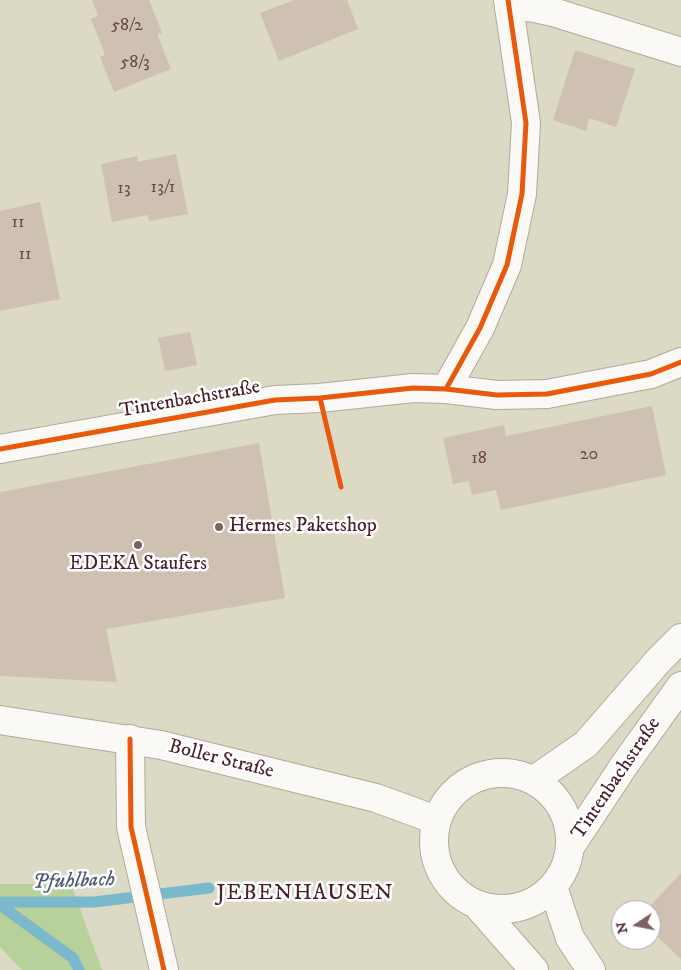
<!DOCTYPE html>
<meta charset="utf-8">
<style>
body{margin:0}
#map{position:relative;width:681px;height:970px;overflow:hidden;background:#dcd9c5;font-family:"IM FELL DW Pica",serif}
canvas{display:block}
.north{position:absolute;left:611px;top:900px;width:50px;height:50px;box-sizing:border-box;background:#fff;border:1px solid #b7a5aa;border-radius:50%;rotate:259deg;font-size:14px;font-weight:700;line-height:20px;text-align:center;color:#4a1f2b}
.north::after{content:'';display:block;margin:auto;width:18px;height:22px;background:#7d6061;clip-path:polygon(50% 0,100% 100%,50% 72%,0 100%)}
</style>
<div id="map">
<canvas width="681" height="970"></canvas>
<div class="north">N</div>
</div>
<script>
const c = document.querySelector('canvas').getContext('2d');
c.lineJoin = 'round';
function paint(path, color) { c.fillStyle = color; c.fill(path, 'evenodd'); }
const poly = rows => new Path2D(rows.map(r => 'M' + r).join(''));
function strokePath(path, color, width, dash) { c.strokeStyle = color; c.lineWidth = width; c.lineCap = dash ? 'butt' : 'round'; c.setLineDash(dash || []); c.stroke(path); }
function label(font, color, halo, rows, align = 'center') {
  c.font = font + ' "IM FELL DW Pica",serif'; c.lineWidth = 5; c.setLineDash([]); c.textBaseline = 'middle'; c.strokeStyle = halo; c.fillStyle = color; for (const [text, x, y, turn = 0] of rows) {
    c.save(); c.translate(x, y); c.rotate((+turn || 0) * Math.PI / 180); c.textAlign = isNaN(turn) ? turn : align; if (halo) c.strokeText(text, 0, 0); c.fillText(text, 0, 0); c.restore();
  }
}
paint(poly([
 [0,884,71,884,102,970,22,970,0,947]
]), '#b8d09a');
strokePath(poly([
 [0,902,94,902,209,888],
 [0,905,73,958,79,970]
]), '#7ab8cb', 11);
paint(poly([
 [92,0,149,0,162,33,157,34,171,69,114,92,100,57,105,55,91,19,98,16],
 [294,0,347,0,358,29,279,61,260,13],
 [575,50,635,69,616,127,589,118,586,131,553,120],
 [176,154,188,214,149,221,148,215,112,222,101,164,137,156,138,162],
 [40,202,60,299,0,311,0,211],
 [190,332,197,365,165,371,158,338],
 [652,406,666,475,501,510,496,490,472,495,469,481,453,484,443,438,504,425,506,436],
 [259,443,285,598,106,629,117,682,0,676,0,492],
 [681,873,681,959,651,931,651,905]
]), '#cec1b2');
const minor = poly([
 [509,8,530,7,553,12,681,52],
 [446,389,480,328,507,265,522,194,526,123,508,0],
 [0,449,275,400,320,398,413,388,446,389,497,395,547,394,651,374,681,362],
 [130,739,131,827,164,970],
 [534,780,586,744,659,660,681,638],
 [570,847,625,764,681,686]
]);
const major = poly([
 [0,720,161,745,376,798,436,820],
 '434 841a68 68 0 1 1 136 0a68 68 0 1 1-136 0Z',
 [553,887,570,938,591,970],
 [477,905,534,970]
]);
strokePath(minor, '#b0aa9e', 30);
strokePath(major, '#b0aa9e', 30);
strokePath(minor, '#faf9f6', 28);
strokePath(major, '#faf9f6', 28);
strokePath(poly([
 [446,389,480,328,507,265,522,194,526,123,508,0],
 [320,398,341,487],
 [0,449,275,400,320,398,413,388,446,389,497,395,547,394,651,374,681,362],
 [130,739,131,827,164,970]
]), '#e8590c', 5);
for (const [x, y, r, color] of [
 [219,527,5,"#7d6061"],
 [138,545,5,"#7d6061"]
]) { const dot = new Path2D(); dot.arc(x, y, r, 0, 2 * Math.PI); c.fillStyle = color; c.fill(dot); strokePath(dot, '#fff', 2); }
label('18px', '#6c494e', null, [
 ["58/2",127,26],
 ["58/3",135,63],
 ["13/1",163,188],
 ["13",124,189],
 ["11",18,223],
 ["11",25,255],
 ["20",589,455],
 ["18",479,459]
]);
label('20px', '#4a1f2b', '#fff', [
 ["Tintenbachstraße",190,400,-10],
 ["Boller Straße",221,760,14],
 ["Tintenbachstraße",617,779,-56]
]);
label('20px', '#4a1f2b', '#fff', [
 ["Hermes Paketshop",229,527],
 ["EDEKA Staufers",138,565,"center"]
], 'left');
label('italic 21px', '#4d5e74', '#fff', [
 ["Pfuhlbach",74,882,-2]
]);
c.letterSpacing = '1px';
label('22px', '#4a1f2b', '#fff', [
 ["JEBENHAUSEN",305,894]
]);
c.letterSpacing = '0px';
</script>
